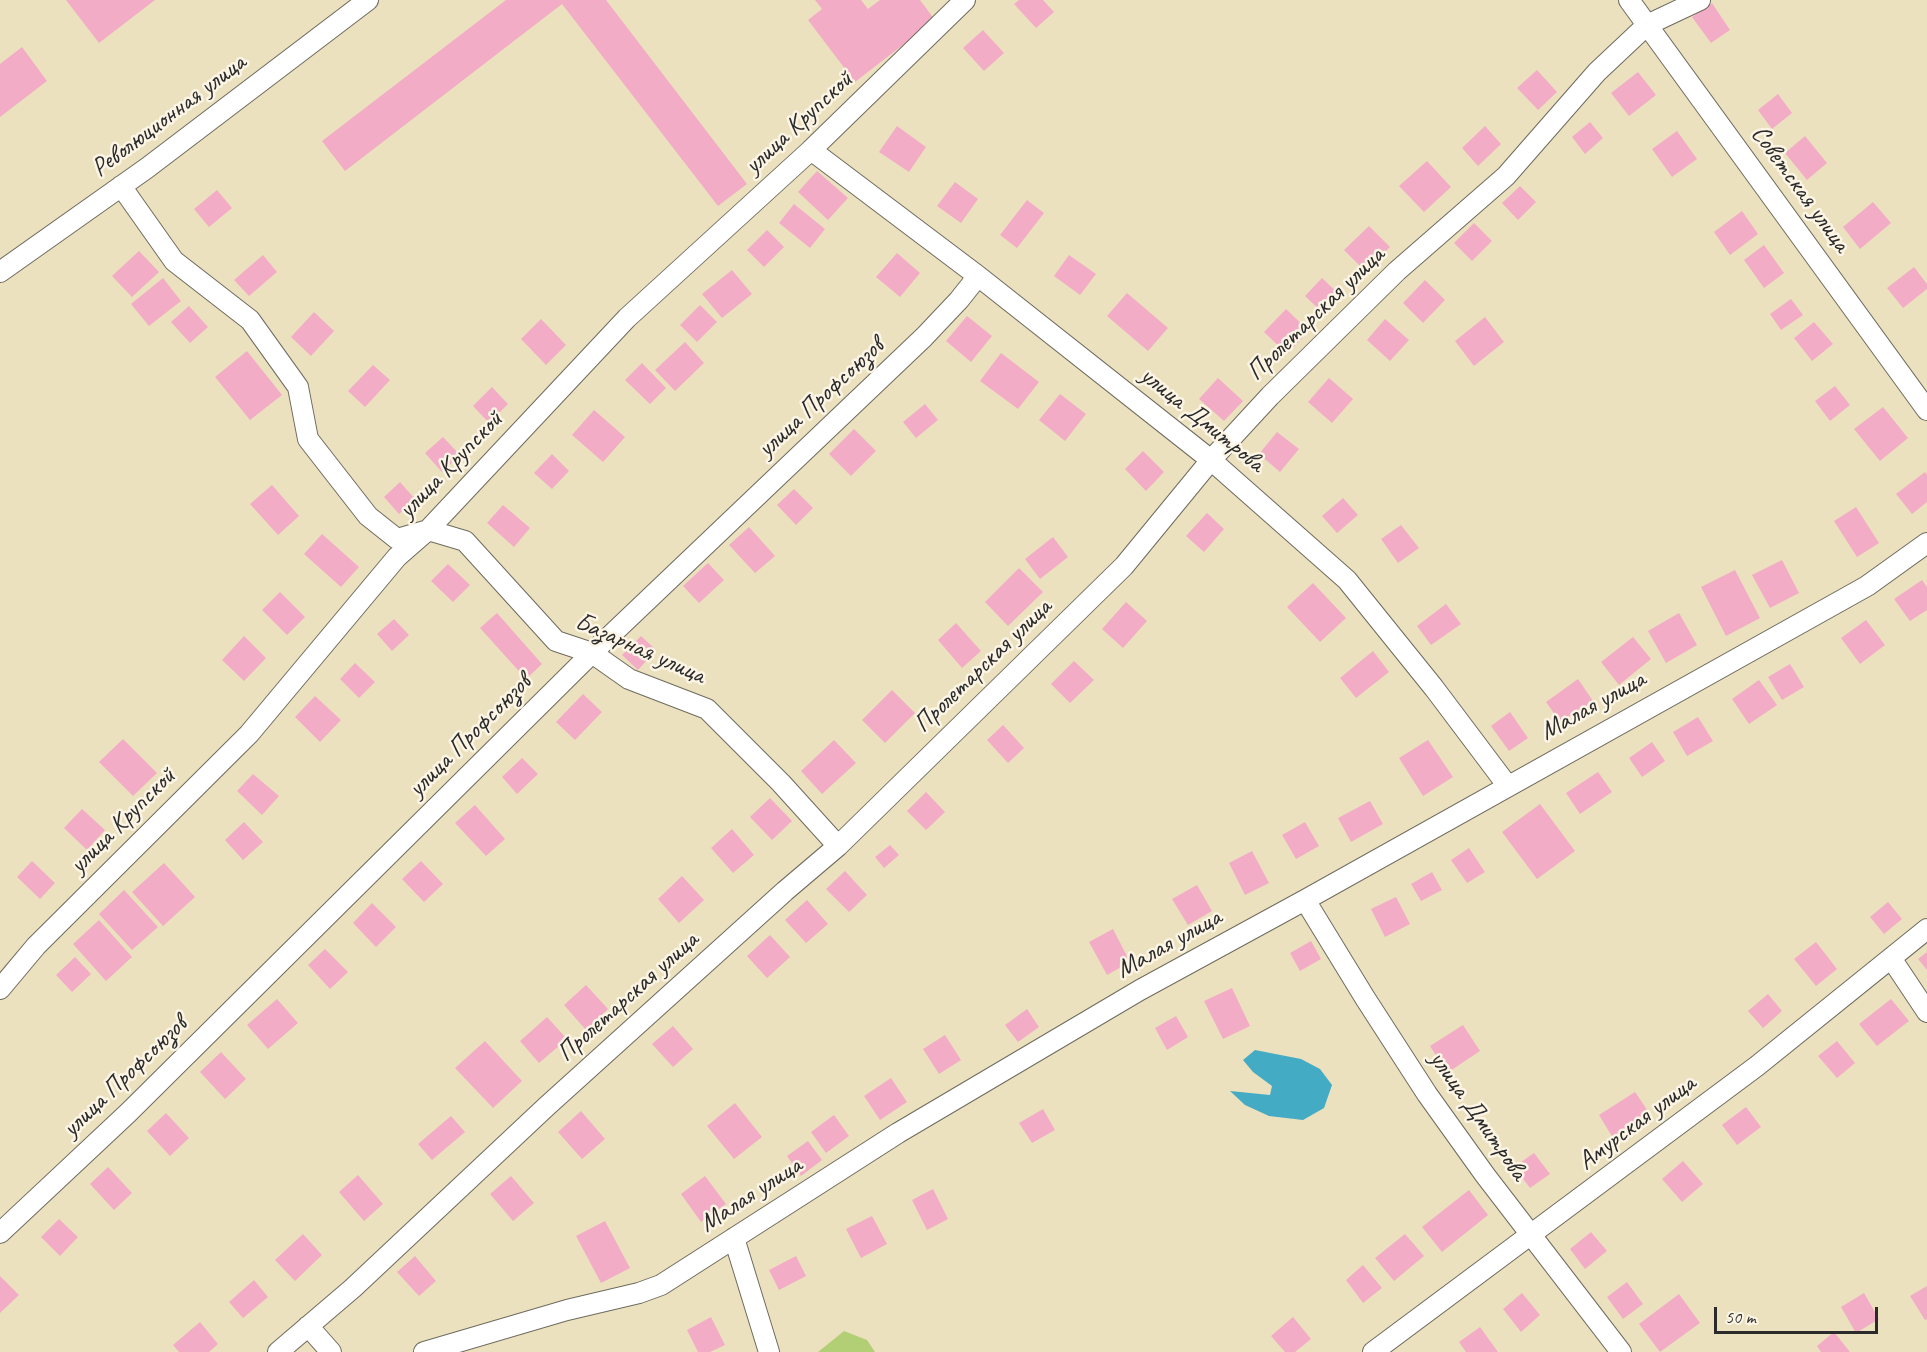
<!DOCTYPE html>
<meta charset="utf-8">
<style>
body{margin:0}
#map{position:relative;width:1927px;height:1352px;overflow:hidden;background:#ebe1bf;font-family:Caveat,sans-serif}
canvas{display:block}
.scale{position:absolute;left:1714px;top:1307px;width:164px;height:27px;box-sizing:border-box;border:3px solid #2b2b2b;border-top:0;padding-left:8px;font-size:18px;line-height:21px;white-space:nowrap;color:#2b2b2b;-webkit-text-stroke:4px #fcf5e5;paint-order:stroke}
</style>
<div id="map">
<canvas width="1927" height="1352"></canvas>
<div class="scale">50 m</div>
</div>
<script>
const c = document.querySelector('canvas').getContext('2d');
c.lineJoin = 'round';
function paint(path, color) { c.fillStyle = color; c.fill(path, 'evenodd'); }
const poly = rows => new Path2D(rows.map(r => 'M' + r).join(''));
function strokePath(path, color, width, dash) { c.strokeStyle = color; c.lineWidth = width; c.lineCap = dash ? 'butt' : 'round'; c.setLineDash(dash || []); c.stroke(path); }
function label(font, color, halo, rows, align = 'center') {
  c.font = font + ' Caveat,sans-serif'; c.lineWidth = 5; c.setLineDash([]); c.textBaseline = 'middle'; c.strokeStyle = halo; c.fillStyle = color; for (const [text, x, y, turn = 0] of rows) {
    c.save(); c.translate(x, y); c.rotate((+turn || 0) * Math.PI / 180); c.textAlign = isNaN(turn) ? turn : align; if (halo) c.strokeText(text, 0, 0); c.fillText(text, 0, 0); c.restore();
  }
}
paint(poly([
 [844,1331,867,1340,875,1352,818,1352]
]), '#b2cf75');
paint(poly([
 [1255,1050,1301,1059,1320,1069,1332,1085,1324,1108,1303,1120,1269,1116,1245,1105,1230,1091,1270,1095,1272,1086,1253,1072,1243,1060]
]), '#44abc4');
paint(poly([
 [66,0,155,0,99,43],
 [506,0,606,0,747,184,718,206,562,4,345,171,322,141],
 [815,0,861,0,868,9,880,0,920,0,935,20,855,82,808,20,822,9],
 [1019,0,1043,0,1054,12,1036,28,1014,4],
 [1712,3,1730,30,1711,43,1692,17],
 [983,30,1004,53,984,71,963,48],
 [22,47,47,81,0,117,0,64],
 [1537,70,1557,92,1538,110,1517,88],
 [1638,72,1656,95,1629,116,1611,93],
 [1778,94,1792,113,1772,129,1758,110],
 [1590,122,1603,138,1585,154,1572,137],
 [897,126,926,147,909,172,879,152],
 [1485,126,1501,144,1478,166,1462,148],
 [1677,131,1697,159,1672,177,1652,149],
 [1805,136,1827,163,1807,180,1785,153],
 [1427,161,1451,187,1424,212,1399,186],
 [817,171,848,198,828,220,798,192],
 [955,182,978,199,961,223,937,206],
 [1520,186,1536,202,1518,220,1502,203],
 [217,190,232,208,209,227,194,209],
 [1027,200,1044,213,1017,248,1000,235],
 [1873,202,1891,223,1860,249,1843,227],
 [794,204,825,229,810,248,779,223],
 [1742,211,1758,234,1730,255,1714,232],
 [1474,223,1492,241,1472,261,1454,243],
 [1369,226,1390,247,1365,271,1344,250],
 [767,230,784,247,764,267,747,250],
 [1764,245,1784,273,1764,288,1744,260],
 [139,251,159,272,132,297,112,276],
 [897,253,920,273,900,297,876,277],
 [263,255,277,272,249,296,234,280],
 [1069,255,1096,274,1080,295,1054,276],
 [1914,267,1927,284,1927,289,1903,308,1887,288],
 [732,270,752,294,722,318,702,294],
 [163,278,181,301,149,326,131,304],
 [1322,278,1342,297,1325,315,1305,296],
 [1425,280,1445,300,1423,323,1403,303],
 [1127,293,1168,328,1148,351,1107,316],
 [1791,299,1803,315,1781,330,1770,314],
 [700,305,717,322,697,342,680,325],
 [189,306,208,327,190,343,171,322],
 [1286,309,1309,331,1287,354,1264,332],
 [314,312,334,331,311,356,291,337],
 [967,316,992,336,971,362,946,341],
 [1485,317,1504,342,1474,366,1455,341],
 [541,319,566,345,546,365,521,339],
 [1385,319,1409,340,1390,361,1367,340],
 [1814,322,1833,344,1812,361,1794,338],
 [685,342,704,363,675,391,655,370],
 [247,351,282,395,250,420,215,377],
 [1001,353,1039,382,1018,409,980,381],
 [642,363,666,388,650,404,625,380],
 [373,365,390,380,365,407,348,391],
 [1218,378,1243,401,1224,421,1199,399],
 [1329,378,1353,399,1332,423,1308,402],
 [1835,386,1850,405,1830,421,1815,401],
 [492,387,508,404,489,423,473,406],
 [1060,394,1086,414,1065,441,1039,420],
 [925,404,938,420,916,438,903,422],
 [1883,407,1908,438,1880,461,1854,429],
 [594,410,625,437,603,462,572,435],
 [854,429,876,451,851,476,829,454],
 [1277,432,1299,449,1280,472,1259,454],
 [443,437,460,455,442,472,425,453],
 [1143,451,1164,472,1146,491,1125,469],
 [552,454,569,471,552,489,534,473],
 [1925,472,1927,475,1927,502,1912,514,1896,494],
 [400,482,415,499,399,514,384,497],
 [272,485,299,516,278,535,250,504],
 [794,489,813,508,796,525,777,505],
 [1343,498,1358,515,1337,533,1322,516],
 [503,505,530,528,514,547,487,523],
 [1856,507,1879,543,1857,557,1834,521],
 [1207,513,1224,529,1204,552,1186,536],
 [1401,525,1419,548,1398,563,1381,539],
 [749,527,775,556,755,573,729,545],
 [322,534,359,567,341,587,304,554],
 [1053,537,1068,557,1040,579,1025,559],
 [1782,560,1799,593,1770,608,1752,575],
 [708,563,724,580,699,603,683,586],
 [448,564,470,585,453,602,431,581],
 [1019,568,1043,592,1008,626,985,602],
 [1735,570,1760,618,1726,636,1701,587],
 [1922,580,1927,587,1927,610,1910,621,1894,599],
 [1313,583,1346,618,1320,642,1287,607],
 [280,592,305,617,287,635,262,610],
 [1126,602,1147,621,1123,648,1102,629],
 [1446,604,1461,624,1431,645,1417,626],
 [497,613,542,664,526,679,480,628],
 [1679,613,1697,645,1666,663,1648,631],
 [394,619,409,635,392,651,377,634],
 [1866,620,1885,645,1860,664,1841,638],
 [956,623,981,651,962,668,938,640],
 [244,636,266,658,244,681,222,660],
 [641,636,656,650,638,670,622,655],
 [1633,637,1651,659,1619,685,1601,662],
 [1373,651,1389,672,1356,698,1340,678],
 [1074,661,1094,680,1070,703,1051,684],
 [355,663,375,682,359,698,340,679],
 [1790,664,1804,687,1782,700,1768,677],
 [1578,679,1593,701,1561,723,1546,702],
 [1759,680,1777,705,1749,724,1732,699],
 [892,690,915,713,885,743,862,720],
 [583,694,602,712,575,740,556,722],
 [315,696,341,720,320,742,295,717],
 [1510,712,1528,738,1509,751,1491,726],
 [1698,717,1713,741,1687,756,1673,732],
 [1003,725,1024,748,1008,763,987,740],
 [123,739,157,773,133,796,99,762],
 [834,740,856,763,822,794,801,771],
 [1428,740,1453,777,1423,796,1399,758],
 [1652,742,1665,761,1642,777,1629,758],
 [522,758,538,774,517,794,502,777],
 [1598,772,1612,792,1580,814,1566,793],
 [253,774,279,796,262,815,237,791],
 [926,792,945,812,926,830,907,811],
 [770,798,792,821,772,840,750,817],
 [1370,801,1383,824,1351,842,1338,818],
 [1540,804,1575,851,1537,879,1502,832],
 [475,805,505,839,486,856,455,823],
 [82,809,105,830,87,850,64,828],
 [244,822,263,842,243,860,225,840],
 [1305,822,1319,846,1296,859,1282,835],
 [732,829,754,855,733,873,711,848],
 [890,845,899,855,884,868,875,857],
 [1469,848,1485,872,1467,883,1451,860],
 [1252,851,1269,883,1245,895,1229,863],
 [32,861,55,883,40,899,17,877],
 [421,861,443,884,424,902,402,879],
 [164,863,195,897,163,926,132,892],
 [845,871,867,895,849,912,826,889],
 [1432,872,1442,890,1421,901,1411,884],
 [682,876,704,900,679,923,658,899],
 [1197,885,1212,911,1188,925,1172,899],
 [124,890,158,927,132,950,99,914],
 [1396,897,1410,924,1385,937,1371,909],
 [807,900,828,924,806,943,785,920],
 [1888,902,1902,919,1884,934,1870,917],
 [372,903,396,927,376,947,353,923],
 [99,920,132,957,106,981,73,944],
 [1113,929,1130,962,1107,975,1089,942],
 [770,935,790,957,767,978,747,956],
 [1311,941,1321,959,1300,971,1290,953],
 [1816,942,1837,969,1816,986,1794,959],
 [325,949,348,972,330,989,308,965],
 [1927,952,1927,970,1918,959],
 [75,957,91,974,72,992,56,975],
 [586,985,608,1009,586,1030,564,1005],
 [1232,988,1250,1026,1223,1039,1204,1001],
 [1768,994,1782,1011,1763,1028,1748,1011],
 [277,999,298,1023,268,1049,247,1025],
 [1891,999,1909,1021,1877,1046,1859,1024],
 [1027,1009,1039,1027,1018,1042,1005,1025],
 [1176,1016,1188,1037,1167,1050,1155,1028],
 [547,1017,567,1039,539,1063,520,1041],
 [1463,1025,1480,1051,1447,1073,1430,1046],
 [673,1026,693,1049,673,1067,652,1044],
 [945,1035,961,1060,939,1074,923,1049],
 [485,1041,522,1081,493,1108,455,1068],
 [1837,1041,1855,1063,1837,1078,1818,1056],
 [221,1052,246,1079,225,1099,200,1072],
 [891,1078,907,1102,880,1120,864,1096],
 [1635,1092,1650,1114,1613,1138,1599,1115],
 [735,1103,762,1137,734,1159,707,1126],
 [1746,1107,1761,1127,1737,1145,1722,1125],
 [1043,1109,1055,1130,1032,1143,1019,1123],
 [581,1111,605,1139,582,1159,558,1132],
 [166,1113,189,1138,170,1156,147,1131],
 [834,1115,849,1136,826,1153,811,1132],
 [451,1116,465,1132,432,1160,418,1144],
 [808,1141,822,1160,801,1176,787,1156],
 [1534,1153,1550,1174,1530,1188,1514,1167],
 [1683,1161,1703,1184,1682,1202,1662,1179],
 [108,1167,132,1193,114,1210,90,1184],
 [358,1175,383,1204,364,1221,339,1192],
 [511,1176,534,1203,513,1221,490,1194],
 [705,1176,726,1204,701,1222,681,1194],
 [933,1189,948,1219,927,1230,912,1200],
 [1469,1190,1488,1215,1442,1252,1422,1227],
 [872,1216,887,1244,861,1258,846,1229],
 [59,1219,78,1237,60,1256,41,1237],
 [605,1221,630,1268,601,1283,576,1236],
 [1591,1232,1607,1251,1585,1269,1570,1249],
 [303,1234,322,1255,295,1281,275,1260],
 [1405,1234,1424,1256,1394,1281,1375,1258],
 [415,1256,436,1281,419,1296,397,1272],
 [796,1256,806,1276,779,1290,769,1270],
 [1363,1265,1382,1288,1363,1303,1346,1280],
 [0,1276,19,1295,0,1313],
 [254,1280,268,1297,243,1318,229,1302],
 [1627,1282,1643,1304,1623,1319,1607,1297],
 [1927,1286,1927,1319,1925,1320,1910,1296],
 [1522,1293,1540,1315,1521,1332,1503,1309],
 [1864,1293,1879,1319,1856,1333,1841,1307],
 [1679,1294,1700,1323,1660,1352,1639,1324],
 [711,1317,725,1345,710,1352,698,1352,687,1330],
 [1293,1317,1311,1339,1295,1352,1285,1352,1271,1336],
 [200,1322,218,1344,209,1352,179,1352,173,1345],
 [1480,1327,1498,1352,1466,1352,1459,1342],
 [1834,1332,1850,1352,1821,1352,1817,1346]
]), '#f3acc5');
const minor = poly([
 [1629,0,1927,410],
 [811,150,978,276,1211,460,1347,580,1434,688,1507,785],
 [121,186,174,261,250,320,298,387,308,439,368,516,397,539,428,530,465,541,556,641,592,653,629,679,707,709,781,783,838,846],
 [0,272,147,168,368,0],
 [1305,900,1365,998,1427,1094,1485,1175,1621,1352],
 [1891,958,1927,1012],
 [0,989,36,946,249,734,397,557,428,530,627,318,811,150,965,0],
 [0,1233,128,1113,592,653,924,337,959,300,978,276],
 [734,1238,769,1352],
 [308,1326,331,1352],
 [278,1352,353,1288,547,1106,785,891,838,846,1124,566,1211,460,1270,396,1397,271,1506,176,1597,72,1647,25,1700,0],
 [424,1352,567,1310,639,1293,661,1285,898,1133,1140,990,1305,900,1867,586,1927,543],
 [1373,1352,1757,1066,1927,929]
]);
strokePath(minor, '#6e6b5f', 22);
strokePath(minor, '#fff', 20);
label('26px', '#2b2b2b', '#fcf5e5', [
 ["Революционная улица",169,116,-37],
 ["улица Крупской",799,123,-43],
 ["Советская улица",1800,189,54],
 ["Пролетарская улица",1316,314,-44],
 ["улица Профсоюзов",821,398,-43],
 ["улица Дмитрова",1202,420,39],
 ["улица Крупской",451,465,-46],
 ["Базарная улица",640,649,24],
 ["Пролетарская улица",983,666,-44],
 ["Малая улица",1593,706,-29],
 ["улица Профсоюзов",470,736,-45],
 ["улица Крупской",123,821,-45],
 ["Малая улица",1169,944,-29],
 ["Пролетарская улица",628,997,-42],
 ["улица Профсоюзов",125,1077,-44],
 ["улица Дмитрова",1478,1116,55],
 ["Амурская улица",1637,1123,-37],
 ["Малая улица",751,1195,-33]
]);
</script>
